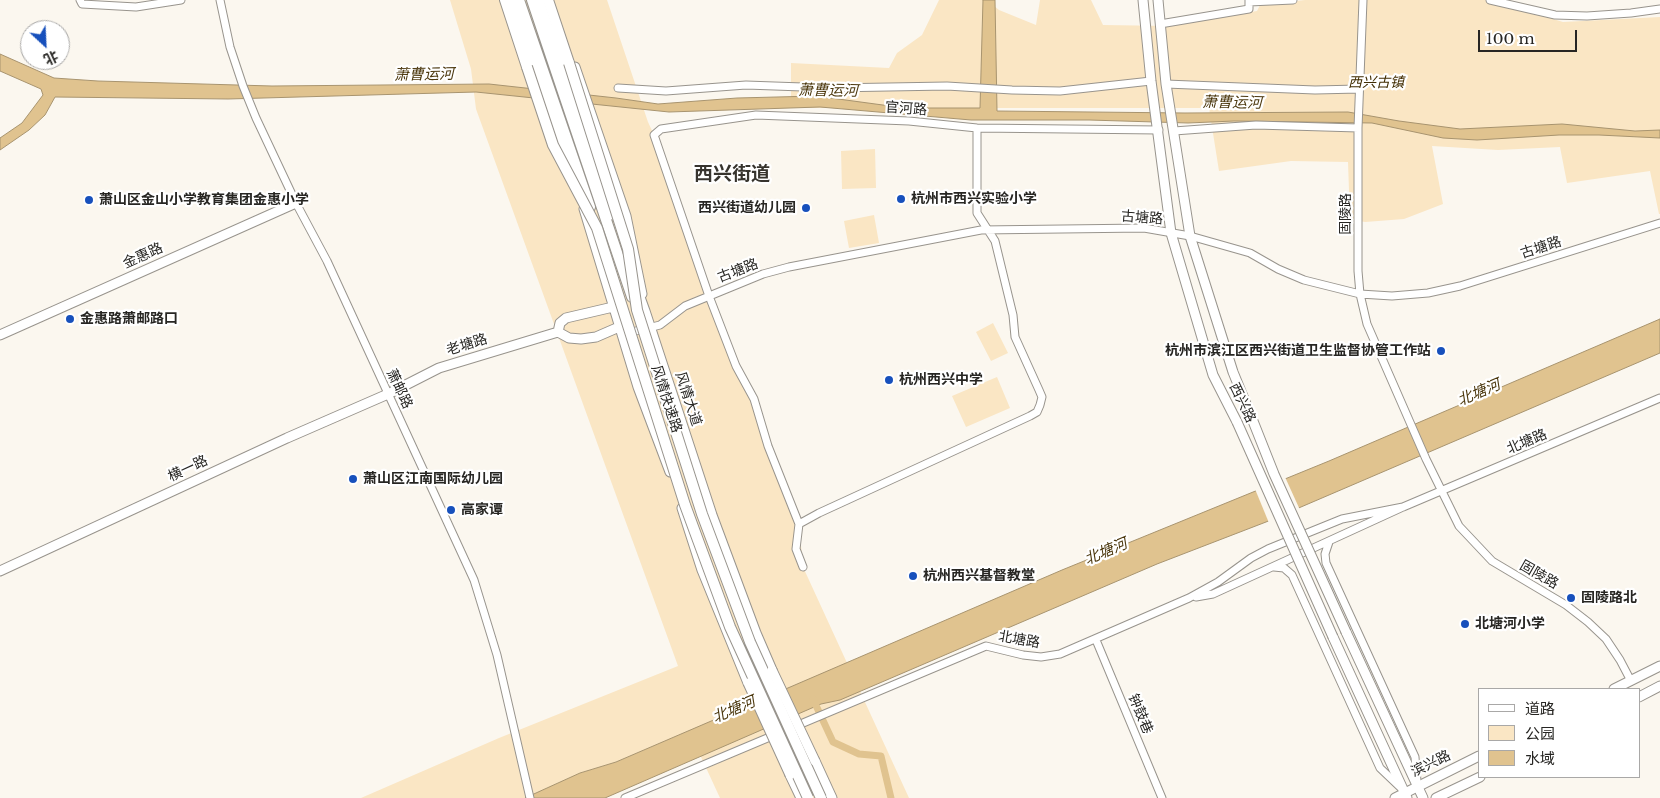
<!DOCTYPE html>
<meta charset="utf-8">
<style>
body{margin:0}
#map{position:relative;width:1660px;height:798px;overflow:hidden;background:#fbf7ef;font-family:"Libre Baskerville","Noto Sans SC",serif}
canvas{display:block}
.legend{position:absolute;left:1478px;top:688px;width:162px;height:90px;box-sizing:border-box;background:#fff;border:1px solid #a9a8a7;margin:0;padding:6px 9px;list-style:none;font-size:15px;color:#272623}
.legend li{display:flex;align-items:center;gap:10px;height:25px}
.legend b{width:25px;border:1px solid #a9a8a7}
.north{position:absolute;left:20px;top:20px;width:50px;height:50px;box-sizing:border-box;background:#fff;border:1px solid #a9a8a7;border-radius:50%;rotate:155deg;font-size:14px;font-weight:700;line-height:20px;text-align:center;color:#272623}
.north::after{content:'';display:block;margin:auto;width:18px;height:22px;background:#1750bc;clip-path:polygon(50% 0,100% 100%,50% 72%,0 100%)}
.scale{position:absolute;left:1478px;top:30px;width:99px;height:22px;box-sizing:border-box;border:2px solid #272623;border-top:0;padding-left:6px;font-size:15px;line-height:18px;white-space:nowrap;color:#272623;-webkit-text-stroke:4px #fff;paint-order:stroke}
</style>
<div id="map">
<canvas width="1660" height="798"></canvas>
<ul class="legend">
<li><b style="height:6px;background:#fff"></b>道路</li>
<li><b style="height:14px;background:#fae6c4"></b>公园</li>
<li><b style="height:14px;background:#e0c38f"></b>水域</li>
</ul>
<div class="north">北</div>
<div class="scale">100 m</div>
</div>
<script>
const c = document.querySelector('canvas').getContext('2d');
c.lineJoin = 'round';
function paint(path, color) { c.fillStyle = color; c.fill(path, 'evenodd'); }
const poly = rows => new Path2D(rows.map(r => 'M' + r).join(''));
function strokePath(path, color, width, dash) { c.strokeStyle = color; c.lineWidth = width; c.lineCap = dash ? 'butt' : 'round'; c.setLineDash(dash || []); c.stroke(path); }
function label(font, color, halo, rows, align = 'center') {
  c.font = font + ' "Libre Baskerville","Noto Sans SC",serif'; c.lineWidth = 4.5; c.setLineDash([]); c.textBaseline = 'middle'; c.strokeStyle = halo; c.fillStyle = color; for (const [text, x, y, turn = 0] of rows) {
    c.save(); c.translate(x, y); c.rotate((+turn || 0) * Math.PI / 180); c.textAlign = isNaN(turn) ? turn : align; if (halo) c.strokeText(text, 0, 0); c.fillText(text, 0, 0); c.restore();
  }
}
paint(poly([
 [450,0,607,0,648,122,654,135,709,296,754,399,799,524,803,567,909,798,720,798,689,731,616,762,580,773,525,798,361,798,499,738,678,666,476,109,471,69],
 [939,0,987,0,999,10,1036,25,1040,0,1091,0,1103,25,1170,26,1251,12,1257,11,1260,5,1305,0,1489,0,1563,22,1660,17,1660,214,1659,214,1650,171,1567,183,1560,147,1498,150,1432,146,1443,204,1404,219,1365,222,1350,219,1348,162,1291,161,1219,171,1209,108,791,108,791,63,889,68,897,53,922,35],
 [875,149,876,188,842,189,841,151],
 [874,215,879,243,849,248,844,221],
 [993,323,1008,353,991,361,976,332],
 [997,377,1010,408,966,427,952,396]
]), '#fae6c4');
const water = poly([
 [983,0,995,0,997,111,1185,113,1348,112,1399,121,1460,129,1562,124,1635,131,1660,130,1660,138,1599,135,1559,135,1477,140,1443,138,1372,123,1234,121,1188,123,1089,120,971,120,820,107,669,112,476,92,228,99,55,97,45,115,29,130,0,150,0,138,22,123,43,95,41,89,0,71,0,54,54,78,98,81,272,86,489,84,616,98,658,104,737,98,816,96,905,108,980,108,983,0],
 [1660,319,1660,353,1266,522,1157,564,840,700,821,704,605,798,525,798,580,773,616,762,1062,570,1329,461,1660,319]
]);
paint(water, '#e0c38f');
strokePath(water, '#a8946f', 1);
paint(poly([
 [1285,477,1300,510,1269,523,1255,489]
]), '#fbf7ef');
strokePath(poly([
 [813,699,833,742,859,754,881,756,891,798]
]), '#e0c38f', 7);
const minor = poly([
 [80,0,82,4,136,7,181,0],
 [220,0,230,47,243,86,256,118,296,203,327,261,474,580,497,655,530,798],
 [1363,0,1358,128,1358,271,1360,294,1367,324,1426,459,1459,526,1492,561,1566,605,1588,622,1606,639,1620,660,1631,681],
 [1490,0,1555,15,1587,16,1631,13,1660,9],
 [1249,2,1293,0],
 [1160,24,1249,9,1249,0],
 [1166,84,1315,90,1359,89],
 [618,88,666,91,746,85,831,88,947,86,1012,90,1060,91,1151,81],
 [1174,131,1256,125,1358,128],
 [627,330,632,332,660,325,685,306,763,274,789,267,981,230,1144,228,1190,236,1250,253,1278,269,1304,280,1360,294,1392,296,1428,293,1460,286,1660,223],
 [799,524,768,446,754,399,736,366,709,296,654,135,661,129,756,115,909,121,977,128,1159,130],
 [1329,542,1325,554,1326,563,1415,757,1417,781],
 [803,567,796,549,799,524,819,513,1030,416,1037,412,1040,405,1042,397,1039,390,1015,337,1013,315,995,241,977,213,977,128],
 [1274,567,1284,568,1292,575,1380,768,1401,788],
 [1196,597,1213,594,1403,507,1660,398],
 [1096,640,1162,798],
 [625,798,986,646,1023,655,1041,657,1060,654,1189,598,1218,582,1251,558,1268,549,1342,519,1403,507]
]);
const major = poly([
 [513,0,570,168],
 [539,0,612,215],
 [1143,0,1151,81,1171,233,1213,375,1237,422],
 [1158,0,1166,84,1190,236,1233,372,1251,416],
 [575,67,626,216,642,294],
 [584,209,638,387,670,472],
 [637,289,645,311,712,515,756,633,772,670],
 [613,307,566,318,560,323,558,332,569,338,581,339,596,337,619,327],
 [0,335,296,203],
 [682,508,702,570,748,683],
 [0,571,287,438,388,394,439,368,558,332],
 [1346,632,1423,798],
 [1333,637,1407,798],
 [1614,689,1660,666],
 [1639,697,1660,686],
 [815,761,832,798],
 [790,775,801,798],
 [1395,798,1479,756],
 [1436,798,1480,777]
]);
const highway = poly([
 [505,0,527,67],
 [519,0,590,207],
 [532,0,632,297],
 [548,0,569,63]
]);
strokePath(minor, '#98948d', 9);
strokePath(major, '#98948d', 11);
strokePath(highway, '#98948d', 12);
strokePath(minor, '#fff', 7);
strokePath(major, '#fff', 9);
strokePath(highway, '#fff', 10);
const majorBridge = poly([
 [1251,416,1274,474,1346,632],
 [1237,422,1333,637],
 [772,670,815,761],
 [748,683,790,775]
]);
const highwayBridge = poly([
 [569,63,628,249,637,310,702,514,750,642,821,798],
 [527,67,553,145,597,228,685,505,730,627,808,798]
]);
strokePath(majorBridge, '#98948d', 11, []);
strokePath(highwayBridge, '#98948d', 12, []);
strokePath(majorBridge, '#fff', 9);
strokePath(highwayBridge, '#fff', 10);
for (const [x, y, r, color] of [
 [901,199,5,"#1750bc"],
 [89,200,5,"#1750bc"],
 [806,208,5,"#1750bc"],
 [70,319,5,"#1750bc"],
 [1441,351,5,"#1750bc"],
 [889,380,5,"#1750bc"],
 [353,479,5,"#1750bc"],
 [451,510,5,"#1750bc"],
 [913,576,5,"#1750bc"],
 [1571,598,5,"#1750bc"],
 [1465,624,5,"#1750bc"]
]) { const dot = new Path2D(); dot.arc(x, y, r, 0, 2 * Math.PI); c.fillStyle = color; c.fill(dot); strokePath(dot, '#fff', 2); }
label('italic 14px', '#412d02', '#fff', [
 ["西兴古镇",1376,83]
]);
label('14px', '#272623', '#fff', [
 ["官河路",906,109,4],
 ["固陵路",1346,214,-90],
 ["古塘路",1142,218,4],
 ["古塘路",1541,248,-18],
 ["金惠路",143,256,-24],
 ["古塘路",738,271,-21],
 ["老塘路",467,345,-17],
 ["萧邮路",399,389,65],
 ["风情快速路",666,399,72],
 ["风情大道",688,399,72],
 ["西兴路",1242,403,64],
 ["北塘路",1527,442,-23],
 ["横一路",188,469,-25],
 ["固陵路",1539,575,30],
 ["北塘路",1019,640,10],
 ["钟鼓巷",1140,714,67],
 ["滨兴路",1431,764,-26]
]);
label('bold 14px', '#272623', '#fff', [
 ["杭州市西兴实验小学",911,199],
 ["萧山区金山小学教育集团金惠小学",99,200],
 ["西兴街道幼儿园",796,208,"right"],
 ["金惠路萧邮路口",80,319],
 ["杭州市滨江区西兴街道卫生监督协管工作站",1431,351,"right"],
 ["杭州西兴中学",899,380],
 ["萧山区江南国际幼儿园",363,479],
 ["高家谭",461,510],
 ["杭州西兴基督教堂",923,576],
 ["固陵路北",1581,598],
 ["北塘河小学",1475,624]
], 'left');
label('italic 15px', '#4c380e', '#fff', [
 ["萧曹运河",424,75,-1],
 ["萧曹运河",828,91,1],
 ["萧曹运河",1232,103,1],
 ["北塘河",1479,393,-23],
 ["北塘河",1106,552,-23],
 ["北塘河",734,710,-23]
]);
label('bold 19px', '#37342e', '#fff', [
 ["西兴街道",732,175]
]);
</script>
